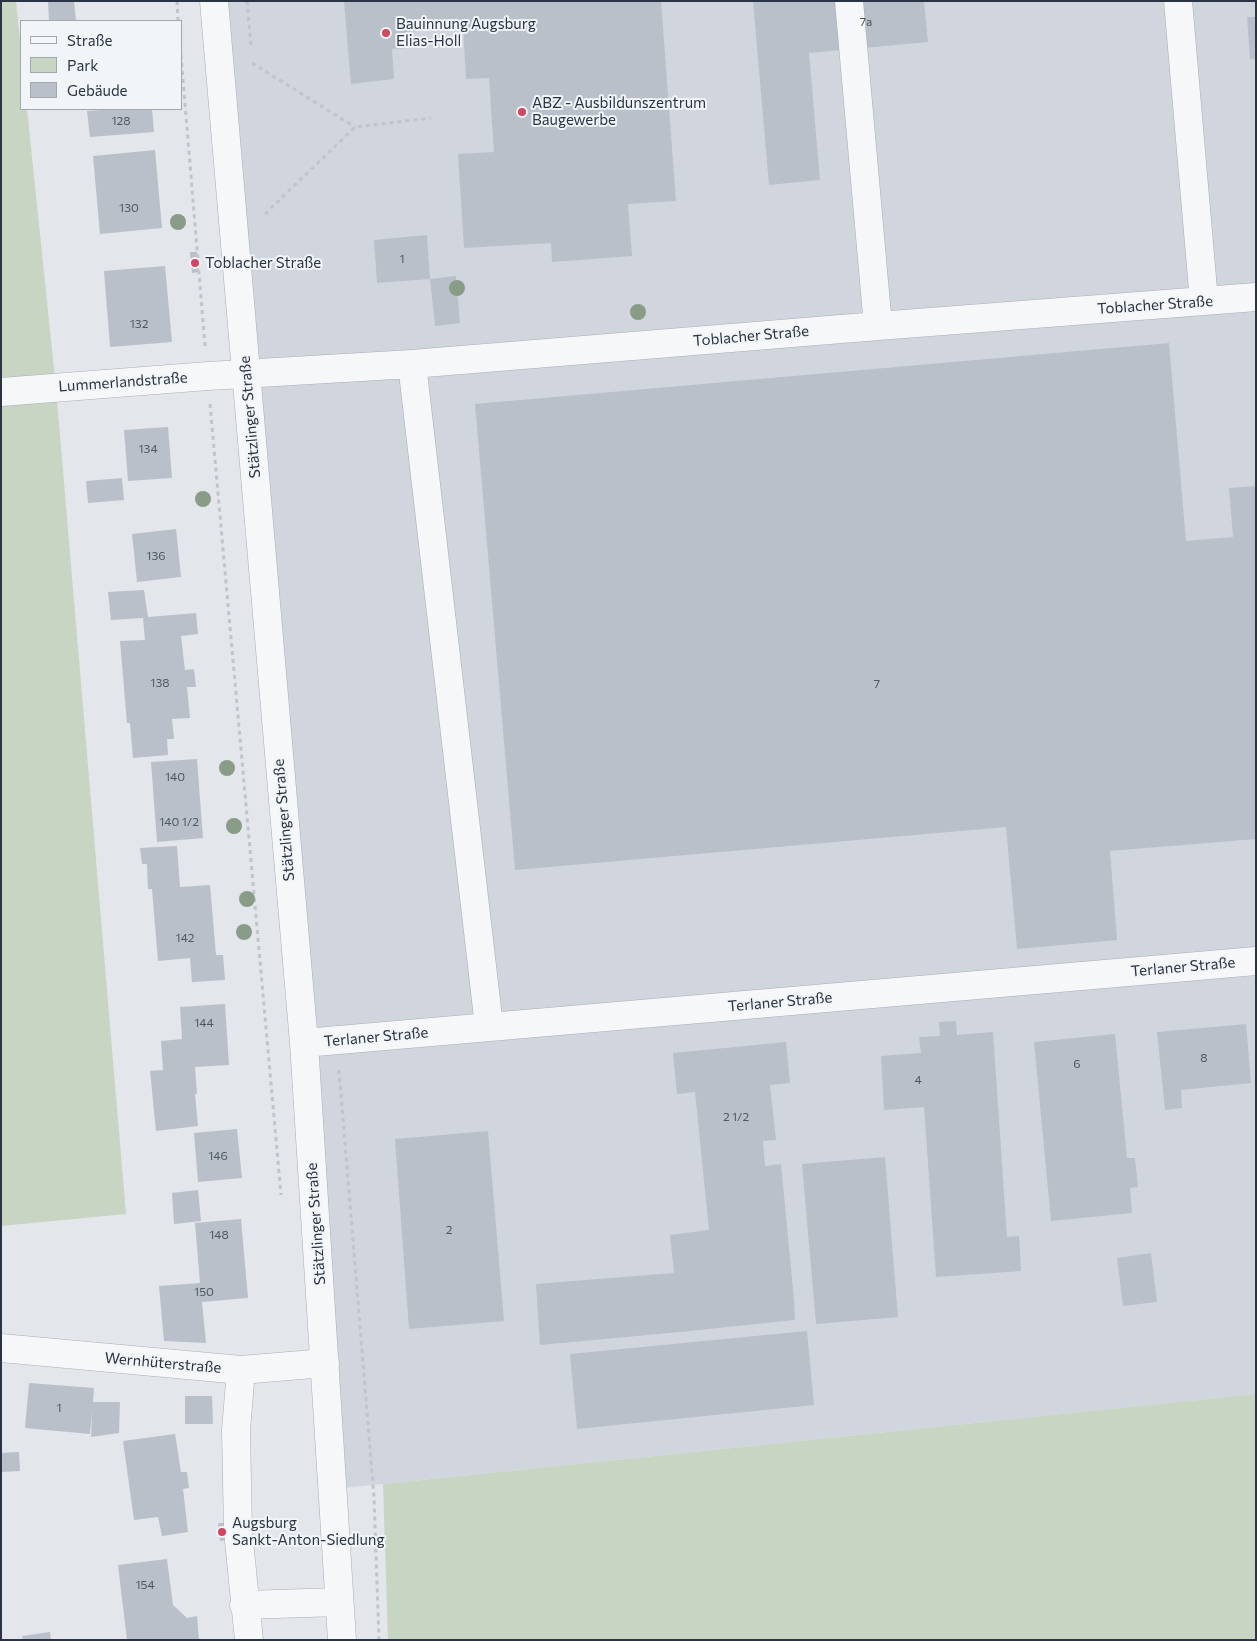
<!DOCTYPE html>
<meta charset="utf-8">
<style>
body{margin:0}
#map{position:relative;width:1257px;height:1641px;overflow:hidden;background:#e3e6eb;font-family:Commissioner,sans-serif}
canvas{display:block}
.frame{position:absolute;inset:0;border:2px solid #2a3444;pointer-events:none}
.legend{position:absolute;left:20px;top:20px;width:162px;height:90px;box-sizing:border-box;background:#f2f5f8;border:1px solid #a2a8b0;margin:0;padding:6px 9px;list-style:none;font-size:15px;color:#2a3444}
.legend li{display:flex;align-items:center;gap:10px;height:25px}
.legend b{width:25px;border:1px solid #a2a8b0}
</style>
<div id="map">
<canvas width="1257" height="1641"></canvas>
<div class="frame"></div>
<ul class="legend">
<li><b style="height:6px;background:#f6f7f9"></b>Straße</li>
<li><b style="height:14px;background:#c9d5c3"></b>Park</li>
<li><b style="height:14px;background:#bac0c9"></b>Gebäude</li>
</ul>
</div>
<script>
const c = document.querySelector('canvas').getContext('2d');
c.lineJoin = 'round';
function paint(path, color) { c.fillStyle = color; c.fill(path, 'evenodd'); }
const poly = rows => new Path2D(rows.map(r => 'M' + r).join(''));
function strokePath(path, color, width, dash) { c.strokeStyle = color; c.lineWidth = width; c.lineCap = dash ? 'butt' : 'round'; c.setLineDash(dash || []); c.stroke(path); }
function label(font, color, halo, rows, align = 'center') {
  c.font = font + ' Commissioner,sans-serif'; c.lineWidth = 4; c.setLineDash([]); c.textBaseline = 'middle'; c.strokeStyle = halo; c.fillStyle = color; for (const [text, x, y, turn = 0] of rows) {
    c.save(); c.translate(x, y); c.rotate((+turn || 0) * Math.PI / 180); c.textAlign = isNaN(turn) ? turn : align; if (halo) c.strokeText(text, 0, 0); c.fillText(text, 0, 0); c.restore();
  }
}
paint(poly([
 [214,1,1256,1,1256,1394,333,1489]
]), '#d1d5dd');
paint(poly([
 [1,1,16,1,21,50,21,109,27,109,56,388,126,1214,1,1226],
 [1256,1394,1256,1640,388,1640,383,1484]
]), '#c9d5c3');
paint(poly([
 [48,1,74,1,76,21,49,21],
 [344,1,661,1,676,201,628,204,632,256,552,262,551,243,464,248,458,154,494,152,489,78,466,79,463,25,407,32,408,48,392,49,394,79,351,84],
 [753,1,924,1,928,42,809,53,820,180,769,185],
 [1247,17,1256,17,1256,59,1250,59],
 [101,109,152,109,154,132,90,137,87,111,101,110],
 [155,150,162,228,100,234,93,156],
 [427,235,430,279,377,283,374,240],
 [190,252,197,252,199,272,192,273],
 [165,266,172,342,110,347,104,271],
 [456,276,460,323,435,326,430,279],
 [1169,343,1186,541,1233,537,1229,488,1256,486,1256,839,1110,851,1117,940,1017,949,1006,827,515,870,475,404],
 [168,427,172,478,128,481,124,430],
 [122,478,124,500,88,503,86,481],
 [176,529,181,577,137,582,132,534],
 [144,590,148,617,196,613,198,634,181,636,185,670,194,669,196,687,187,687,190,718,172,719,174,739,167,739,168,755,133,758,130,723,127,723,120,641,145,640,143,618,111,620,108,592],
 [197,759,203,838,157,842,151,762],
 [177,846,180,887,210,885,216,955,223,955,225,980,192,982,190,958,158,961,152,889,148,889,147,864,142,864,140,848],
 [225,1004,229,1065,195,1067,197,1094,195,1094,198,1126,156,1131,150,1071,163,1070,161,1041,182,1039,180,1007],
 [956,1021,957,1035,993,1032,1007,1237,1019,1236,1021,1271,936,1277,924,1107,884,1110,881,1056,921,1053,919,1037,940,1036,939,1022],
 [1246,1024,1251,1083,1181,1090,1182,1108,1165,1110,1157,1032],
 [1115,1034,1127,1158,1135,1158,1138,1187,1130,1188,1132,1213,1051,1221,1034,1042],
 [786,1042,790,1083,770,1085,776,1140,763,1141,765,1166,781,1164,794,1300,795,1320,680,1332,540,1345,536,1284,674,1273,670,1235,709,1230,695,1092,677,1094,673,1053],
 [237,1129,242,1178,198,1182,194,1133],
 [488,1131,504,1321,409,1329,395,1139],
 [885,1157,898,1317,816,1324,802,1164],
 [198,1190,201,1221,174,1224,172,1193],
 [241,1219,248,1298,202,1302,206,1343,164,1341,159,1286,200,1283,195,1223],
 [1151,1253,1157,1302,1123,1306,1117,1258],
 [807,1331,814,1405,577,1429,570,1354],
 [29,1383,94,1388,93,1402,120,1402,119,1433,91,1437,92,1411,90,1434,25,1428],
 [185,1396,212,1396,213,1424,185,1424],
 [175,1434,181,1472,187,1472,189,1488,183,1489,188,1532,162,1536,158,1517,134,1520,123,1441],
 [19,1452,20,1471,1,1472,1,1453],
 [218,1523,226,1523,227,1540,220,1541],
 [167,1559,173,1605,187,1618,197,1616,199,1640,127,1640,118,1565],
 [50,1632,51,1640,23,1640,22,1636]
]), '#bac0c9');
const minor = poly([
 [214,1,304,1043,342,1640],
 [849,1,878,326],
 [1178,1,1204,301],
 [412,364,489,1026],
 [1,392,208,376,412,364,878,326,1256,297],
 [304,1043,1256,961],
 [1,1348,241,1370,325,1363],
 [241,1370,236,1430,238,1531,249,1640],
 [244,1605,339,1602]
]);
strokePath(minor, '#a8adb6', 29);
strokePath(poly([
 [177,1,178,21],
 [247,1,251,45],
 [181,55,205,346],
 [252,63,355,127],
 [265,214,355,127,431,118],
 [210,404,281,1195],
 [339,1070,374,1497,379,1640]
]), '#c1c4ca', 3, [4, 4]);
strokePath(minor, '#f6f7f9', 28);
c.fillStyle = '#899c88';
for (const [x, y] of [
 [178,222],
 [457,288],
 [638,312],
 [203,499],
 [227,768],
 [234,826],
 [247,899],
 [244,932]
]) { c.beginPath(); c.arc(x, y, 8, 0, 2 * Math.PI); c.fill(); }
for (const [x, y, r, color] of [
 [386,33,5,"#d14661"],
 [522,112,5,"#d14661"],
 [195,263,5,"#d14661"],
 [222,1532,5,"#d14661"]
]) { const dot = new Path2D(); dot.arc(x, y, r, 0, 2 * Math.PI); c.fillStyle = color; c.fill(dot); strokePath(dot, '#f2f5f8', 2); }
label('12px', '#4e5765', null, [
 ["7a",866,22],
 ["128",121,121],
 ["130",129,208],
 ["1",402,259],
 ["132",139,324],
 ["134",148,449],
 ["136",156,556],
 ["138",160,683],
 ["7",877,684],
 ["140",175,777],
 ["140 1/2",179,822],
 ["142",185,938],
 ["144",204,1023],
 ["8",1204,1058],
 ["6",1077,1064],
 ["4",918,1080],
 ["2 1/2",736,1117],
 ["146",218,1156],
 ["2",449,1230],
 ["148",219,1235],
 ["150",204,1292],
 ["1",59,1408],
 ["154",145,1585]
]);
label('15px', '#2a3444', '#f2f5f8', [
 ["Bauinnung Augsburg",396,24],
 ["Elias-Holl",396,41],
 ["ABZ - Ausbildunszentrum",532,103],
 ["Baugewerbe",532,120],
 ["Toblacher Straße",205,263],
 ["Augsburg",232,1523],
 ["Sankt-Anton-Siedlung",232,1540]
], 'left');
label('15px', '#2a3444', '#f2f5f8', [
 ["Toblacher Straße",1155,305,-4],
 ["Toblacher Straße",751,336,-5],
 ["Lummerlandstraße",123,382,-4],
 ["Stätzlinger Straße",250,417,-95],
 ["Stätzlinger Straße",284,820,-95],
 ["Terlaner Straße",1183,967,-5],
 ["Terlaner Straße",780,1002,-5],
 ["Terlaner Straße",376,1037,-5],
 ["Stätzlinger Straße",316,1224,-94],
 ["Wernhüterstraße",163,1363,5]
]);
</script>
